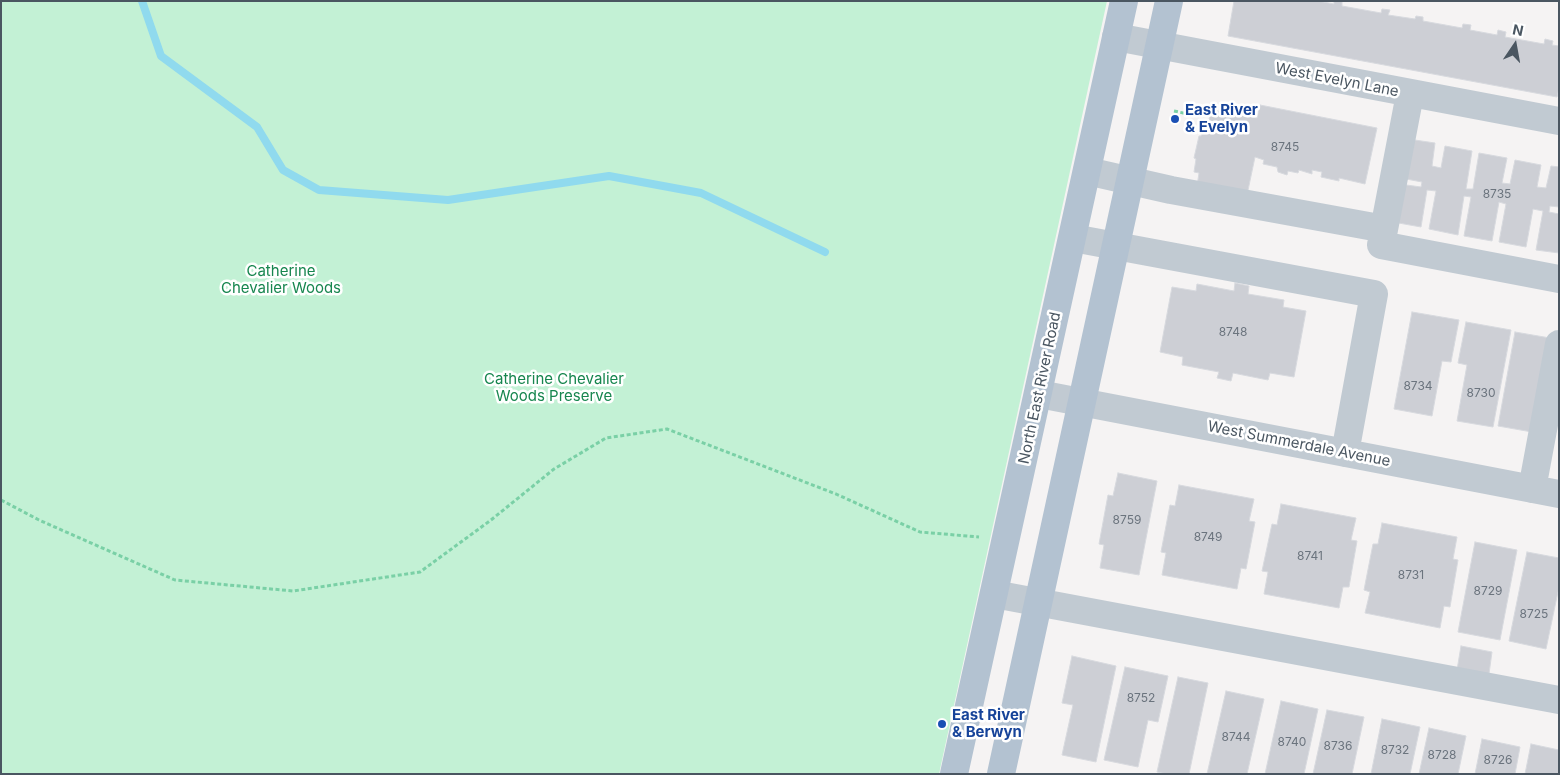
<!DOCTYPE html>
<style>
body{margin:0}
#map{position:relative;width:1560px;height:775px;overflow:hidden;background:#f5f3f3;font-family:Inter,sans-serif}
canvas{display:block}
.frame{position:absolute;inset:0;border:2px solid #4a5661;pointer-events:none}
.north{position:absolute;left:1490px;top:20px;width:50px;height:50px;-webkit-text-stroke:4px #fff;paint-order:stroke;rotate:12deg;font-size:14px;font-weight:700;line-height:20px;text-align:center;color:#4a5661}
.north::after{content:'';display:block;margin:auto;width:18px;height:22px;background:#4a5661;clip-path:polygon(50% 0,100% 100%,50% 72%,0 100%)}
</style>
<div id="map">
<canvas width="1560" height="775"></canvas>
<div class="frame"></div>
<div class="north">N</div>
</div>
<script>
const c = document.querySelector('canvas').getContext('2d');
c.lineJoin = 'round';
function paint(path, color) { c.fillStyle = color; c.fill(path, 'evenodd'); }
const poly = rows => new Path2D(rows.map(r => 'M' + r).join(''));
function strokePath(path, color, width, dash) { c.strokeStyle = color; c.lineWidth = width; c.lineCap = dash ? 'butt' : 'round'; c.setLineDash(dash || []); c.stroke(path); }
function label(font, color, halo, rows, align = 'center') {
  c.font = font + ' Inter,sans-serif'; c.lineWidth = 5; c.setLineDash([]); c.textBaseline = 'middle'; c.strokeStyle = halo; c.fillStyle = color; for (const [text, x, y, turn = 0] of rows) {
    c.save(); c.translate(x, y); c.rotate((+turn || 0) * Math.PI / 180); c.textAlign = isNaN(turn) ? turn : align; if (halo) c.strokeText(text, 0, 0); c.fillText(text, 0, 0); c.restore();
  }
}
paint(poly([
 [1,1,1107,1,939,774,1,774]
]), '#c3f1d5');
strokePath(poly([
 [142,1,161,56,257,127,283,170,319,190,448,200,609,176,701,193,825,252]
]), '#90daee', 8);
const building = poly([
 [1234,1,1318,1,1334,4,1334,1,1342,1,1342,6,1381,13,1382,9,1390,10,1388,15,1415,19,1416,16,1423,17,1423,21,1462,28,1463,24,1471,25,1470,30,1497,35,1498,30,1506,32,1505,37,1544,44,1545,39,1553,41,1552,45,1559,46,1559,88,1557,97,1228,36,1234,1],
 [1260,105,1377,128,1365,184,1339,178,1339,181,1321,177,1322,172,1312,170,1312,174,1299,170,1298,173,1288,171,1287,175,1278,172,1277,167,1263,164,1264,160,1255,157,1247,195,1197,186,1199,173,1194,172,1196,159,1194,158,1199,136,1201,136,1204,124,1208,125,1211,110,1257,118,1260,105],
 [1408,139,1435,143,1432,166,1441,168,1445,146,1472,151,1466,189,1473,189,1479,153,1507,158,1502,183,1510,184,1515,160,1541,165,1537,187,1546,188,1551,166,1559,167,1559,207,1550,206,1549,212,1559,214,1559,253,1536,250,1543,211,1533,209,1526,247,1499,242,1506,204,1499,202,1492,241,1464,236,1471,197,1464,196,1458,235,1429,229,1436,191,1427,190,1421,227,1393,222,1399,184,1421,187,1422,182,1401,178,1408,139],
 [1235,283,1249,286,1248,294,1284,300,1283,307,1306,311,1294,377,1270,373,1268,380,1233,373,1231,381,1217,378,1219,372,1182,365,1183,357,1160,352,1172,287,1196,291,1197,284,1234,291,1235,283],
 [1412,312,1459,320,1451,362,1442,361,1432,416,1394,409,1412,312],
 [1466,322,1511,330,1493,427,1457,421,1467,365,1458,363,1466,322],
 [1515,332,1550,338,1532,432,1498,426,1515,332],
 [1118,473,1157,481,1139,575,1100,568,1104,545,1099,544,1108,495,1113,496,1118,473],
 [1179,485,1254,499,1249,521,1255,522,1246,569,1241,568,1237,589,1162,575,1166,553,1161,552,1170,505,1175,506,1179,485],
 [1281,504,1356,518,1351,540,1357,541,1349,587,1343,587,1339,608,1264,594,1268,572,1262,571,1272,524,1277,525,1281,504],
 [1382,523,1457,537,1453,559,1458,560,1450,607,1444,606,1440,628,1365,613,1370,592,1364,590,1373,544,1378,544,1382,523],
 [1475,542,1517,550,1500,640,1458,632,1475,542],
 [1527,552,1559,558,1559,587,1546,649,1509,641,1527,552],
 [1461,646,1492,652,1488,681,1456,676,1461,646],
 [1072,656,1116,666,1096,762,1062,755,1073,705,1062,703,1072,656],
 [1125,667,1168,676,1158,722,1148,720,1138,767,1104,760,1125,667],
 [1178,677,1208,683,1189,774,1167,774,1157,772,1178,677],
 [1226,691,1264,699,1247,774,1207,774,1226,691],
 [1281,701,1318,709,1304,774,1265,774,1281,701],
 [1327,710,1364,717,1352,774,1313,774,1327,710],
 [1382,719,1420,727,1410,774,1371,774,1382,719],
 [1429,728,1466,736,1458,774,1419,774,1429,728],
 [1482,739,1520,747,1515,774,1475,774,1482,739],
 [1531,744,1559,750,1559,774,1525,774,1531,744]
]);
paint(building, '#cdcfd5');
strokePath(building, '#d7d9de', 1);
strokePath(poly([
 [1174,111,1188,114],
 [1,500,39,520,175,580,293,591,420,572,491,520,554,469,606,438,667,429,836,494,920,532,979,537]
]), '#7ad0a6', 3, [4, 2.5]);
strokePath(poly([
 [1116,37,1559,121],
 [1410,94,1381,245,1559,279],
 [1087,171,1171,190,1374,227],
 [1073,238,1374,294,1345,453],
 [1039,394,1559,494],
 [1532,489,1559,344],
 [994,594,1559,700]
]), '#c1cad2', 28);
strokePath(poly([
 [954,774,1124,1],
 [1001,774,1169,1]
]), '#b3c2d1', 28);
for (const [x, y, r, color] of [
 [1175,119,5,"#1a4fb4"],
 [942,724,5,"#1a4fb4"]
]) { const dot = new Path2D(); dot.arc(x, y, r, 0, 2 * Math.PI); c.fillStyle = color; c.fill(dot); strokePath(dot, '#fff', 2); }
label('12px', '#6b747e', null, [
 ["8745",1285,147],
 ["8735",1497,194],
 ["8748",1233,332],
 ["8734",1418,386],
 ["8730",1481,393],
 ["8759",1127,520],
 ["8749",1208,537],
 ["8741",1310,556],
 ["8731",1411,575],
 ["8729",1488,591],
 ["8725",1534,614],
 ["8752",1141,698],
 ["8744",1236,737],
 ["8740",1292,742],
 ["8736",1338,746],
 ["8732",1395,750],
 ["8728",1442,755],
 ["8726",1498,760]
]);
label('15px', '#4a5661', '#fff', [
 ["West Evelyn Lane",1337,80,11],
 ["North East River Road",1040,388,-78],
 ["West Summerdale Avenue",1299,444,11]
]);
label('bold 15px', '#164399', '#fff', [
 ["East River",1185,110],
 ["& Evelyn",1185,127],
 ["East River",952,715],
 ["& Berwyn",952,732]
], 'left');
label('15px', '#17864f', '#fff', [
 ["Catherine",281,271],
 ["Chevalier Woods",281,288],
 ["Catherine Chevalier",554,379],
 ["Woods Preserve",554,396]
]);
</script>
